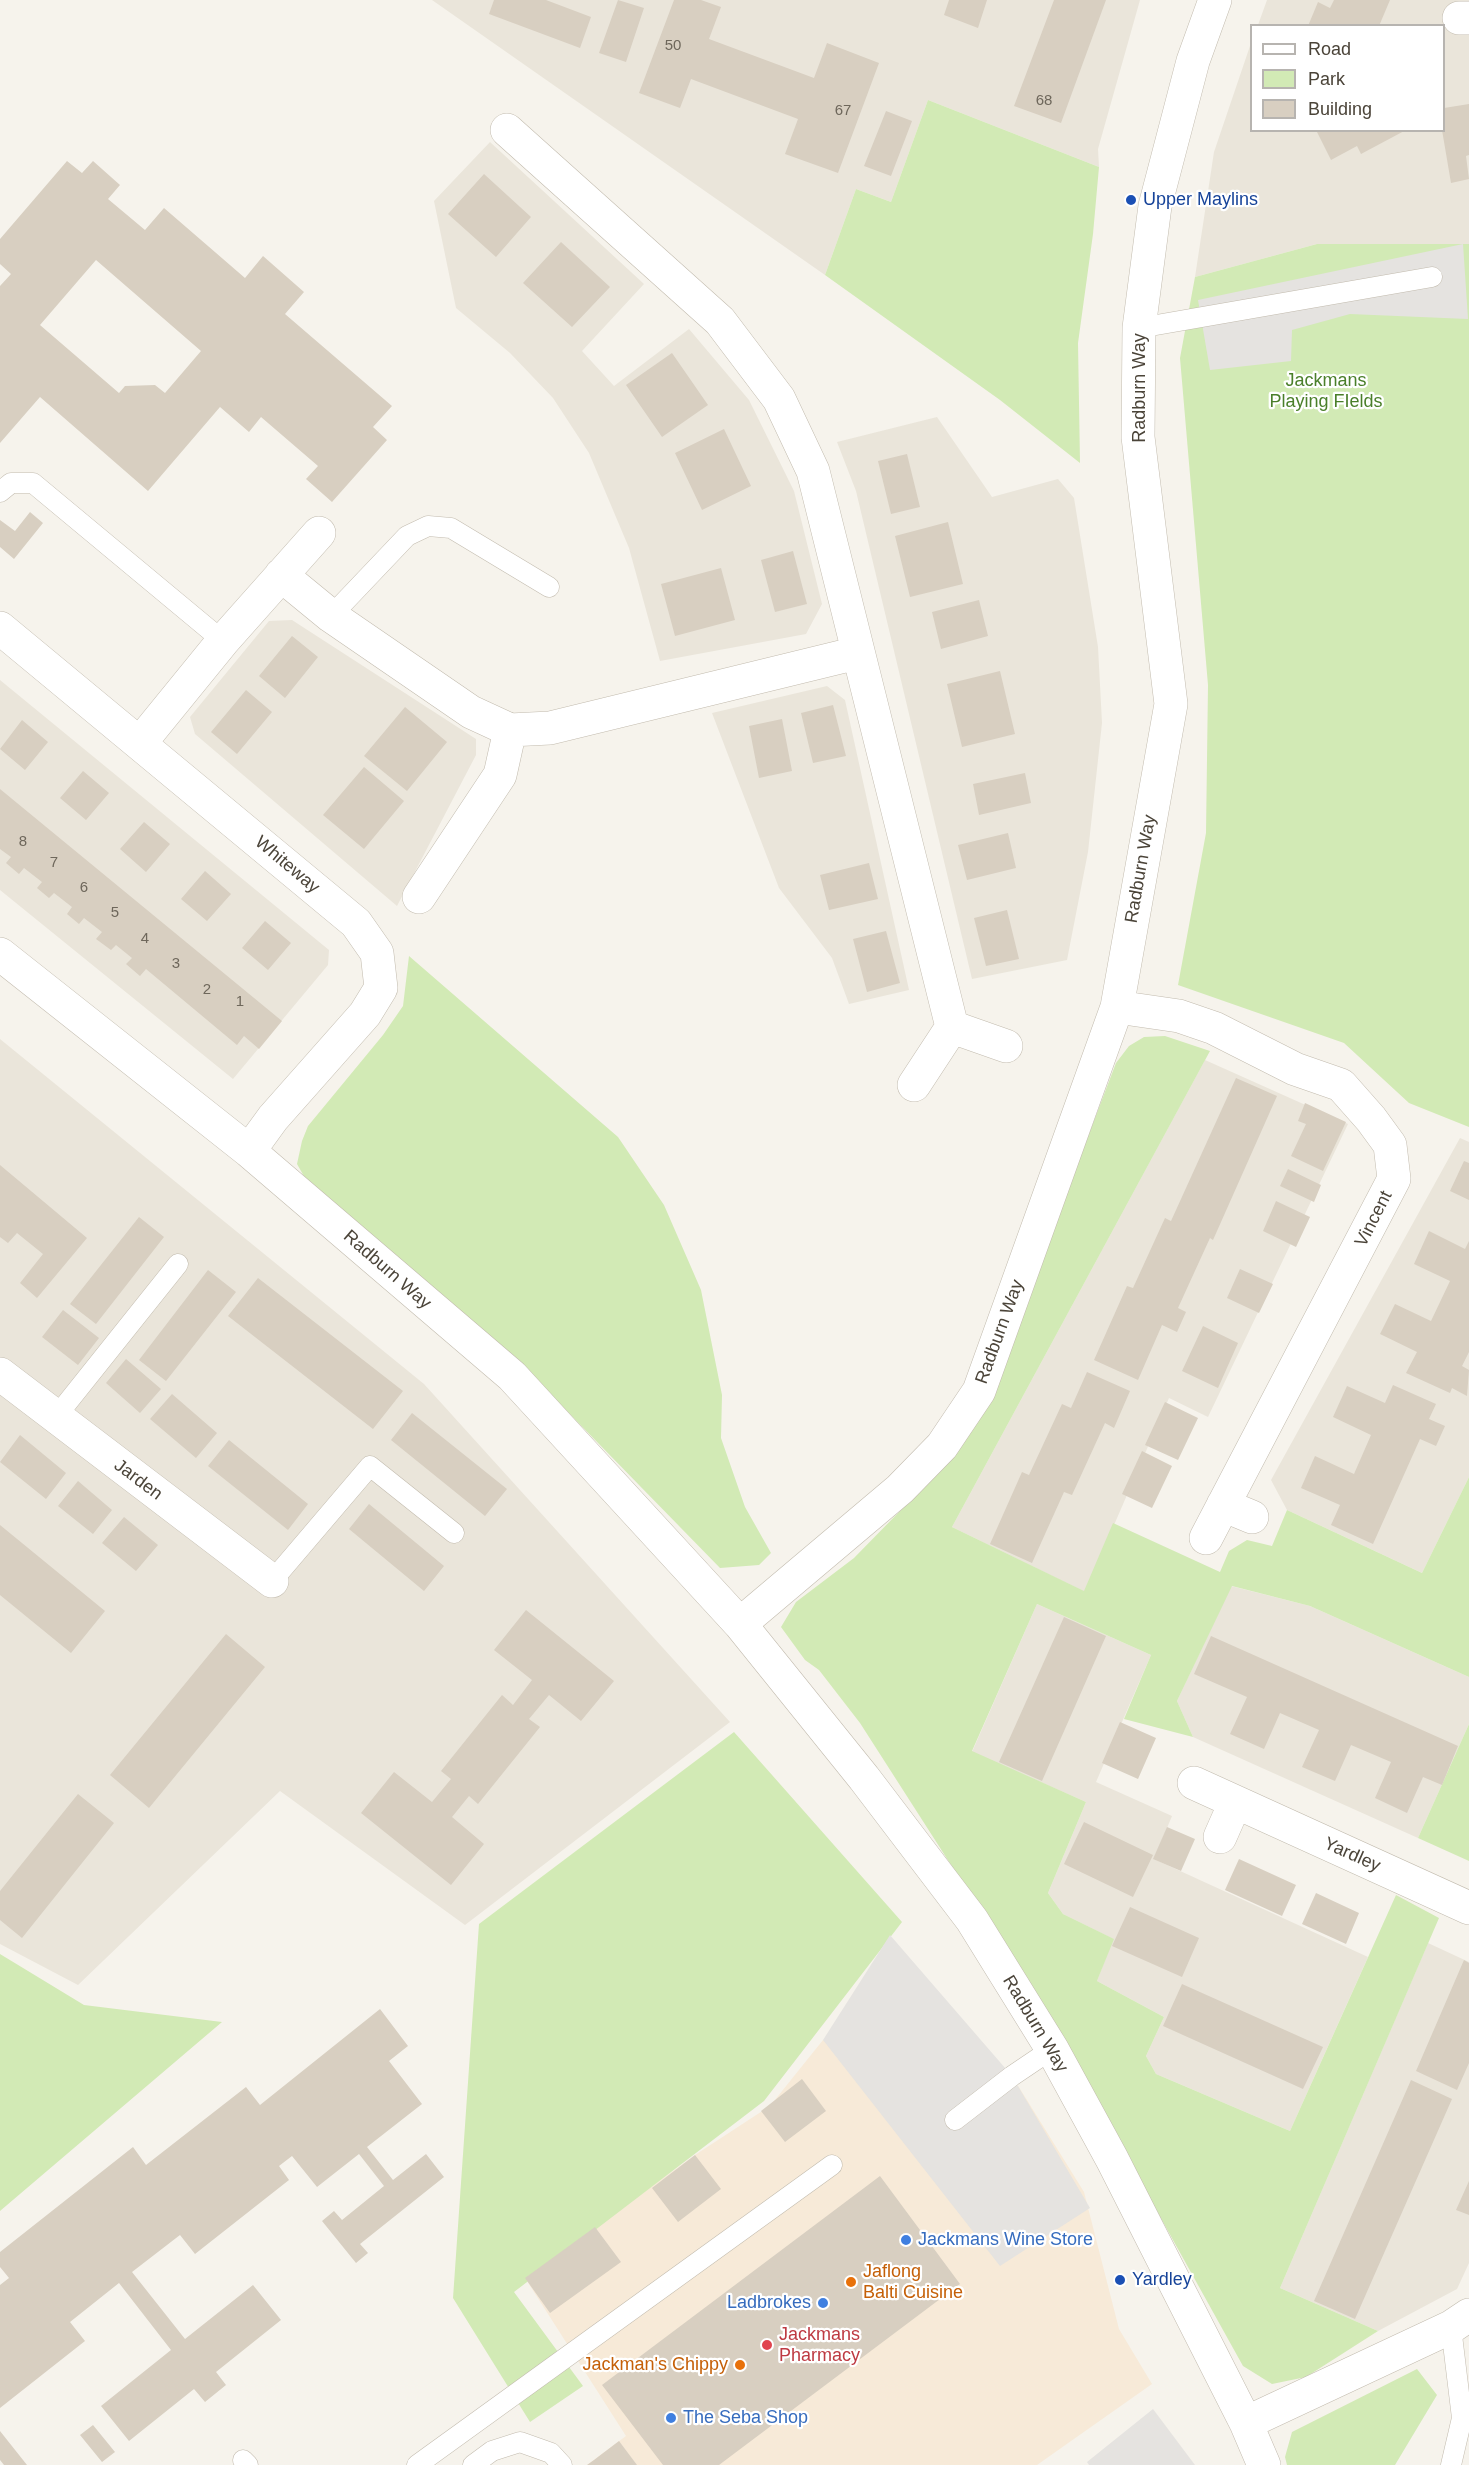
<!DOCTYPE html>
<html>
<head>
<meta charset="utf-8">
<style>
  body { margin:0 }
  #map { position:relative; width:1469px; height:2465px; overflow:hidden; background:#f6f3ec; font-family:Arial,sans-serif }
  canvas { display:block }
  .legend { position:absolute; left:1250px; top:24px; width:195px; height:108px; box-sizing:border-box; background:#fff; border:2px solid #b7b4b0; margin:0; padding:8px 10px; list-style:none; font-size:18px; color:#4b4439 }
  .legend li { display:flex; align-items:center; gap:12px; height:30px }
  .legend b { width:30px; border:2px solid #b7b4b0 }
</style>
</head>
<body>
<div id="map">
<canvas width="1469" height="2465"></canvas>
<ul class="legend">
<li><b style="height:8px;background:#fff"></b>Road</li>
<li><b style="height:16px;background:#d2eab5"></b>Park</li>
<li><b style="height:16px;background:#d8cfc1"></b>Building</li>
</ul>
</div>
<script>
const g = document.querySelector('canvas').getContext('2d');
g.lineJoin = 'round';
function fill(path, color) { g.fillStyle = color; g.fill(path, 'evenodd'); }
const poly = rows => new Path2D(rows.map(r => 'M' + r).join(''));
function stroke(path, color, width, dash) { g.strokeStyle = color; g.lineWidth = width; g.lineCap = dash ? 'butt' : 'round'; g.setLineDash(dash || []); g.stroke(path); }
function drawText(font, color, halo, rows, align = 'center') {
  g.font = font + ' Arial,sans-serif'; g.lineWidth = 4.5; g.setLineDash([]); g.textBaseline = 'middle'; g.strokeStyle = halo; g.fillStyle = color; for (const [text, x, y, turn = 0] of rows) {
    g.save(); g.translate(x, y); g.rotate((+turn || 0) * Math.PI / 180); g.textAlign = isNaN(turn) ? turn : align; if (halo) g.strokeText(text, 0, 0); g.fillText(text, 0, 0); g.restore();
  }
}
fill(poly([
  [432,0,1140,0,1098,149,1099,167,928,100,891,202,856,189,825,275],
  [1267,0,1469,0,1469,244,1317,244,1195,277,1214,152,1251,43,1252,130,1444,130,1444,26,1258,25],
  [490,142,644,284,582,351,614,386,689,329,749,400,794,491,822,604,806,634,660,661,629,548,589,453,553,398,510,353,456,308,434,201],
  [937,417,992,497,1058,479,1074,498,1098,647,1102,723,1088,852,1067,960,972,979,856,491,837,442],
  [292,620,476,739,476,755,397,906,195,734,190,717,269,621],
  [0,680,329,950,328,965,233,1079,0,890],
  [827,686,845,700,909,990,849,1004,832,958,779,888,712,713],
  [0,1039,424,1384,730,1722,465,1925,280,1791,78,1985,0,1944],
  [1205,1060,1348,1124,1208,1417,1169,1398,1085,1592,952,1527],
  [1460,1138,1469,1142,1469,1477,1422,1573,1287,1510,1271,1480],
  [1231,1586,1310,1606,1469,1677,1469,1724,1418,1838,1193,1737,1177,1701],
  [1037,1604,1151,1655,1096,1782,1172,1816,1154,1859,1368,1957,1290,2131,1156,2074,1146,2056,1164,2017,1097,1981,1113,1939,1063,1914,1048,1893,1086,1802,972,1752],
  [1428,1943,1469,1962,1469,2263,1457,2289,1378,2331,1280,2288]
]), '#eae5da');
fill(poly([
  [823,2040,1012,2076,1084,2192,1119,2329,1152,2384,1037,2465,587,2465,626,2436,525,2278,695,2155,770,2106]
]), '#f7ead8');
fill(poly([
  [928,100,1099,167,1093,234,1078,343,1080,463,1000,400,825,275,856,189,891,202],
  [1317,244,1469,244,1469,1127,1409,1103,1344,1043,1178,985,1206,833,1208,685,1180,358,1195,277],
  [409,956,618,1137,664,1205,701,1290,722,1395,721,1438,745,1507,771,1553,759,1565,720,1568,518,1361,309,1185,297,1164,302,1141,308,1126,383,1035,403,1006],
  [1165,1036,1210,1051,952,1527,1084,1591,1113,1523,1220,1572,1229,1551,1247,1540,1272,1546,1287,1510,1422,1573,1469,1477,1469,1677,1310,1606,1232,1586,1177,1701,1193,1737,1124,1719,1151,1655,1037,1604,972,1751,1086,1802,1048,1893,1063,1914,1114,1939,1097,1981,1164,2017,1146,2056,1156,2074,1290,2131,1396,1895,1439,1918,1280,2288,1378,2331,1306,2377,1272,2384,1243,2366,1053,2024,860,1723,819,1670,805,1660,781,1627,796,1602,854,1558,945,1465,989,1396,1116,1063,1129,1046,1144,1037],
  [1469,1724,1469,1861,1418,1838],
  [734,1732,902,1922,764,2101,514,2292,583,2386,530,2422,453,2298,479,1924],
  [0,1954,84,2005,222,2022,0,2211],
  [1417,2369,1437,2395,1395,2465,1287,2465,1285,2457,1292,2432]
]), '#d2eab5');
fill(poly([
  [1463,244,1468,319,1350,314,1292,330,1291,361,1210,370,1198,300],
  [890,1935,1012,2076,1090,2208,1000,2266,823,2040],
  [1153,2409,1195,2465,1089,2465,1087,2462]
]), '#e5e3e0');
fill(poly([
  [494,0,546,0,591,17,580,48,489,14],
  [618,0,644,8,626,62,599,53],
  [674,0,701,0,721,7,709,39,814,78,827,43,879,63,838,173,785,154,798,119,691,79,680,108,639,93],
  [949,0,987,0,978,28,944,15],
  [1054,0,1106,0,1061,123,1014,106],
  [1334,0,1390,0,1379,26,1308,26,1318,2,1330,8],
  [1469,104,1469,155,1466,156,1469,179,1451,183,1442,130,1444,108],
  [886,111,912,121,891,176,864,166],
  [1316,130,1406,130,1361,154,1357,146,1331,160],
  [67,161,82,173,93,161,120,185,108,199,145,230,164,208,245,278,263,256,304,292,285,314,392,406,373,427,387,440,332,502,306,479,318,466,261,417,249,432,220,407,148,491,40,397,0,443,0,286,11,274,0,264,0,239],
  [96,260,201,351,165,393,155,385,125,386,119,393,40,325],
  [484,174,531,217,496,257,448,214],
  [561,242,610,287,572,327,523,283],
  [672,353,708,405,662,437,626,385],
  [724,429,751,486,702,510,675,453],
  [907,454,920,507,891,514,878,461],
  [30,512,43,523,14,559,0,547,0,520,15,531],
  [948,522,963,584,910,597,895,536],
  [793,551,807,604,775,612,761,560],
  [721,568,735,620,675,636,661,584],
  [979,600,988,636,941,649,932,612],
  [292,636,318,657,285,698,259,676],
  [1000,671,1015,734,962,747,947,684],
  [246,690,272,712,237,754,211,732],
  [833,705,846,756,813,763,801,713],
  [405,707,447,742,407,791,364,756],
  [782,719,792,771,759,778,749,726],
  [22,720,48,742,25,770,0,749],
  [364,767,404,801,364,849,323,815],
  [83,771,109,793,86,820,60,798],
  [1025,773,1031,803,979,815,973,784],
  [0,789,282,1021,259,1049,244,1036,237,1045,146,969,140,976,126,964,132,958,116,945,111,950,96,939,102,932,84,918,79,924,67,914,72,907,54,893,49,898,37,888,42,882,24,868,19,874,6,863,11,857,0,849],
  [144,822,170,844,146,872,120,849],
  [1008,833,1016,868,967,880,958,845],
  [869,863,878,899,829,910,820,875],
  [205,871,231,894,207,921,181,899],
  [1007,910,1019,959,986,966,974,918],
  [265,921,291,943,268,970,242,948],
  [886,931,900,983,867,992,853,939],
  [1236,1078,1277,1096,1213,1240,1210,1238,1178,1308,1186,1312,1177,1332,1162,1325,1138,1380,1094,1360,1127,1286,1133,1288,1165,1218,1171,1221],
  [1305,1103,1346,1122,1323,1171,1291,1156,1306,1124,1298,1121],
  [1464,1161,1469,1163,1469,1200,1450,1191],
  [0,1165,87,1238,37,1298,20,1283,43,1254,17,1233,8,1243,0,1237],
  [1288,1169,1321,1185,1314,1202,1280,1186],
  [1276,1201,1310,1217,1296,1247,1263,1231],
  [139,1217,164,1237,96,1324,70,1304],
  [1429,1231,1465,1249,1469,1241,1469,1352,1462,1366,1469,1370,1467,1396,1452,1388,1450,1393,1406,1373,1417,1352,1380,1334,1395,1304,1431,1321,1450,1281,1414,1264],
  [1240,1269,1273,1284,1259,1313,1227,1298],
  [208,1270,236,1292,166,1381,139,1360],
  [258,1278,403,1391,373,1429,228,1316],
  [63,1310,99,1338,78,1365,42,1337],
  [1203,1326,1238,1343,1218,1388,1182,1371],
  [126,1359,161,1389,140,1413,106,1383],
  [1087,1372,1130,1391,1114,1428,1105,1423,1072,1495,1064,1492,1032,1563,990,1544,1022,1472,1029,1475,1062,1404,1071,1408],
  [1393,1385,1436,1404,1429,1419,1445,1426,1436,1446,1420,1439,1373,1544,1331,1525,1340,1505,1301,1488,1315,1456,1354,1474,1371,1435,1333,1417,1347,1386,1385,1403],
  [172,1394,217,1433,196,1458,150,1419],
  [1165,1402,1198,1418,1178,1460,1145,1445],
  [412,1413,507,1489,485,1516,391,1440],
  [20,1435,66,1473,46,1499,0,1462],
  [229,1440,308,1504,288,1530,208,1466],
  [1142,1451,1172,1466,1152,1508,1122,1494],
  [78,1481,112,1510,93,1534,58,1506],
  [369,1504,444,1566,424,1591,349,1529],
  [124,1517,158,1545,136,1571,102,1543],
  [0,1525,105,1611,71,1653,0,1595],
  [526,1610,614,1681,581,1721,549,1695,529,1719,540,1727,478,1804,469,1796,452,1817,484,1844,451,1885,361,1813,394,1772,432,1802,451,1779,441,1771,502,1695,513,1705,532,1680,494,1650],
  [1064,1617,1106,1636,1042,1781,999,1762],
  [226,1634,265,1667,149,1808,110,1775],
  [1211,1636,1458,1746,1442,1785,1423,1777,1407,1813,1375,1798,1391,1762,1351,1745,1335,1781,1302,1767,1319,1730,1280,1713,1264,1749,1230,1734,1247,1697,1194,1674],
  [1120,1722,1156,1738,1138,1779,1102,1763],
  [78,1794,114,1823,22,1938,0,1920,0,1891],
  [1084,1822,1153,1855,1133,1897,1064,1864],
  [1167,1827,1195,1839,1181,1871,1153,1859],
  [1239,1859,1296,1885,1282,1916,1225,1890],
  [1316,1893,1359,1913,1346,1944,1302,1924],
  [1130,1907,1199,1938,1182,1977,1112,1946],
  [1464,1960,1469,1963,1469,2063,1457,2090,1416,2071],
  [1182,1984,1323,2047,1303,2089,1163,2026],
  [380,2009,408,2046,389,2061,422,2104,367,2147,393,2180,426,2154,444,2177,360,2244,368,2253,356,2263,322,2221,334,2211,342,2220,384,2186,359,2154,317,2187,292,2156,279,2166,289,2180,195,2254,180,2235,132,2272,185,2339,253,2285,281,2320,216,2372,226,2385,205,2402,194,2389,129,2441,101,2406,171,2350,119,2283,70,2322,85,2341,0,2408,0,2285,9,2278,0,2267,0,2252,133,2147,146,2165,246,2087,260,2105],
  [802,2079,826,2111,785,2142,761,2111],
  [1411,2080,1452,2099,1355,2319,1314,2301],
  [695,2155,721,2189,678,2222,652,2188],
  [880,2176,960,2284,719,2465,663,2465,602,2385],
  [1469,2181,1469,2215,1456,2210],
  [595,2227,621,2262,550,2313,525,2278],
  [93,2425,115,2452,102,2462,80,2435],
  [0,2431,27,2465,4,2465,0,2460],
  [619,2441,637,2465,587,2465,594,2460]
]), '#d8cfc1');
const lane = poly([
  [1139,328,1432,277],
  [0,492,11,483,33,483,223,641],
  [331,616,407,536,428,526,451,528,549,587],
  [55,1418,178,1264],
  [272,1581,370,1466,454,1533],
  [955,2120,1012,2076,1052,2049],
  [243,2460,248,2465],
  [417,2465,832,2165],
  [473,2465,492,2451,520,2442,551,2453,562,2465],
  [1451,2465,1462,2418,1451,2327]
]);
const street = poly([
  [1459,18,1469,18],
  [507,130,720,321,779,399,813,471,952,1027],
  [281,575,331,616,471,712,510,730,550,728,857,653],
  [0,628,356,923,377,953,381,988,365,1014,273,1118,249,1151],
  [140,743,223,641,319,533],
  [419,897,500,775,510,730],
  [0,954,249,1151,512,1376,740,1624,864,1778,972,1920,1052,2049,1112,2159,1246,2423,1264,2465],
  [1117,1007,1179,1016,1214,1028,1295,1069,1341,1085,1371,1119,1390,1145,1394,1179,1206,1538],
  [914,1085,952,1027,1006,1046],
  [0,1374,272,1581],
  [1223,1505,1252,1517],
  [740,1624,900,1489,942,1446,979,1391,1117,1007,1171,704,1138,437,1139,328,1155,206,1193,61,1215,0],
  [1194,1783,1469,1908],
  [1220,1837,1235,1803],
  [1246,2423,1451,2327,1469,2315]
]);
stroke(lane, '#c2bbae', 21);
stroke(street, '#c2bbae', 34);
stroke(lane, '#fff', 20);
stroke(street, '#fff', 33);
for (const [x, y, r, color] of [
  [1131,200,6,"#1a4fb4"],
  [906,2240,6,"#3f7fe0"],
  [1120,2280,6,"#1a4fb4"],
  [851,2282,6,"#e8710a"],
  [823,2303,6,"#3f7fe0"],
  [767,2345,6,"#e0444e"],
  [740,2365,6,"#e8710a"],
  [671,2418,6,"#3f7fe0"]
]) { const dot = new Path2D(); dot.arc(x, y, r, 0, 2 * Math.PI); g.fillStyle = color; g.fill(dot); stroke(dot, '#fff', 2); }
drawText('15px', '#6e675b', null, [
  ["50",673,46],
  ["68",1044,101],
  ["67",843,111],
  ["8",23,842],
  ["7",54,863],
  ["6",84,888],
  ["5",115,913],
  ["4",145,939],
  ["3",176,964],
  ["2",207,990],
  ["1",240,1002]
]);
drawText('18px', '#164399', '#fff', [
  ["Upper Maylins",1143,200],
  ["Yardley",1132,2280]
], 'left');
drawText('18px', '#4a7f2a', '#fff', [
  ["Jackmans",1326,381],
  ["Playing FIelds",1326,402]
]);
drawText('18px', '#4b4439', '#fff', [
  ["Radburn Way",1140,388,-90],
  ["Whiteway",287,865,40],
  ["Radburn Way",1141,869,-80],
  ["Vincent",1374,1219,-63],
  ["Radburn Way",387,1270,41],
  ["Radburn Way",1000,1332,-70],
  ["Jarden",138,1480,37],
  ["Yardley",1352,1855,24],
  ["Radburn Way",1035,2024,59]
]);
drawText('18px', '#366cbe', '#fff', [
  ["Jackmans Wine Store",918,2240],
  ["Ladbrokes",811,2303,"right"],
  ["The Seba Shop",683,2418]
], 'left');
drawText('18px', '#c56008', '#fff', [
  ["Jaflong",863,2272],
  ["Balti Cuisine",863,2293],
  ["Jackman's Chippy",728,2365,"right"]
], 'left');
drawText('18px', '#be3a42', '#fff', [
  ["Jackmans",779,2335],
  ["Pharmacy",779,2356]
], 'left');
</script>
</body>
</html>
